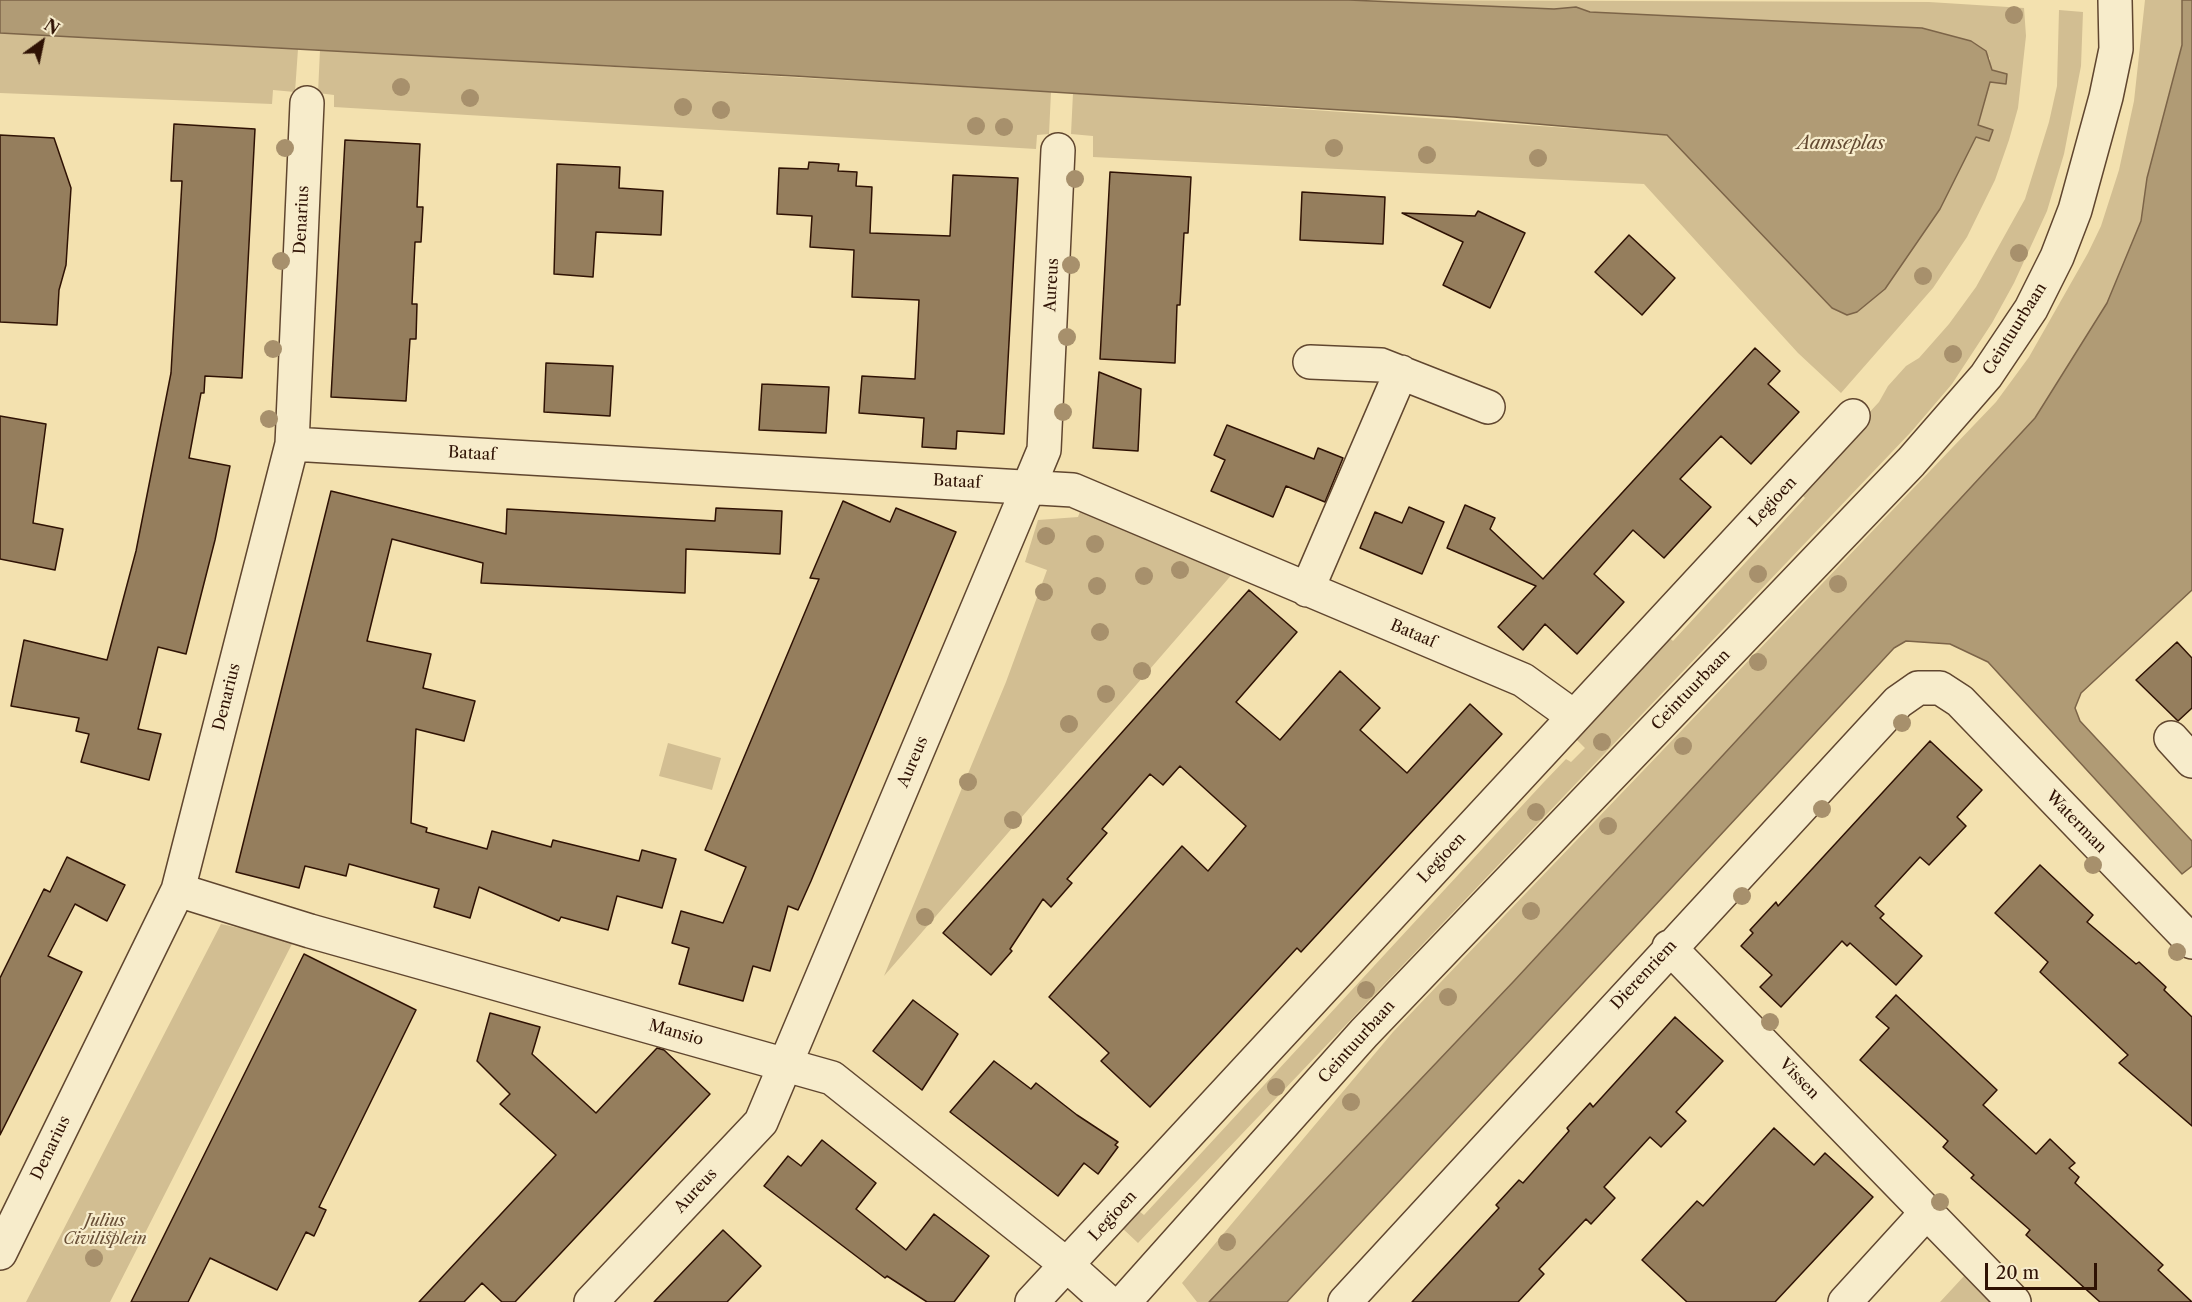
<!DOCTYPE html>
<html>
<head>
<meta charset="utf-8">
<style>
  body { margin:0 }
  #map { position:relative; width:2192px; height:1302px; overflow:hidden; background:#f3e1af; font-family:"Libre Caslon Text",serif }
  canvas { display:block }
  .north { position:absolute; left:12px; top:12px; width:60px; height:60px; -webkit-text-stroke:4px #f7eccb; paint-order:stroke; rotate:33deg; font-size:16px; font-weight:700; line-height:24px; text-align:center; color:#2f1204 }
  .north::after { content:''; display:block; margin:auto; width:21px; height:27px; background:#2f1204; clip-path:polygon(50% 0,100% 100%,50% 72%,0 100%) }
  .scale { position:absolute; left:1985px; top:1263px; width:112px; height:27px; box-sizing:border-box; border:3px solid #2f1204; border-top:0; padding-left:8px; font-size:18px; line-height:21px; white-space:nowrap; color:#2f1204; -webkit-text-stroke:4px #f7eccb; paint-order:stroke }
</style>
</head>
<body>
<div id="map">
<canvas width="2192" height="1302"></canvas>
<div class="north">N</div>
<div class="scale">20 m</div>
</div>
<script>
const g = document.querySelector('canvas').getContext('2d');
g.lineJoin = 'round';
function fill(path, color) { g.fillStyle = color; g.fill(path, 'evenodd'); }
const poly = rows => new Path2D(rows.map(r => 'M' + r).join(''));
function stroke(path, color, width, dash) { g.strokeStyle = color; g.lineWidth = width; g.lineCap = dash ? 'butt' : 'round'; g.setLineDash(dash || []); g.stroke(path); }
function drawText(font, color, halo, rows, align = 'center') {
  g.font = font + ' "Libre Caslon Text",serif'; g.lineWidth = 4.5; g.setLineDash([]); g.textBaseline = 'middle'; g.strokeStyle = halo; g.fillStyle = color; for (const [text, x, y, turn = 0] of rows) {
    g.save(); g.translate(x, y); g.rotate((+turn || 0) * Math.PI / 180); g.textAlign = isNaN(turn) ? turn : align; if (halo) g.strokeText(text, 0, 0); g.fillText(text, 0, 0); g.restore();
  }
}
fill(poly([
  [1349,0,1929,2,2024,8,2026,36,2018,108,2009,140,1995,180,1967,237,1933,288,1841,393,1798,353,1644,184,1093,157,1093,136,1071,134,1073,93,1667,135,1832,308,1940,209,1976,137,1989,141,1993,130,1978,126,1990,82,1990,58,1971,41,1922,28,1590,12,1576,7,1555,9],
  [2145,0,2182,0,2182,45,2147,178,2141,221,2107,303,2035,418,1514,981,1209,1302,1197,1302,1182,1283,1393,1032,1996,402,2029,357,2088,253,2101,226,2119,170,2134,101],
  [2059,10,2083,12,2081,66,2064,154,2047,211,2014,283,1992,323,1952,384,1911,432,1138,1243,1120,1226,1135,1208,1144,1215,1543,783,1566,759,1571,762,1585,748,1573,736,1666,635,1673,641,1805,498,1797,490,1879,402,1888,386,1906,366,1919,358,1949,324,1976,287,2025,199,2049,122,2057,86],
  [0,33,298,49,295,92,273,90,272,104,0,93],
  [320,50,1051,92,1049,134,1037,135,1036,149,334,107,334,95,318,93],
  [1082,506,1234,572,884,976,1006,682,1047,570,1025,562,1038,520,1078,517],
  [668,743,721,758,712,790,659,776],
  [221,924,294,940,110,1302,26,1302],
  [1965,1275,1991,1302,1940,1302]
]), '#d2be92');
const water = poly([
  [0,0,1349,0,1554,9,1576,7,1590,12,1922,28,1971,41,1986,51,1992,70,2007,74,2006,84,1990,82,1978,125,1993,130,1989,141,1976,137,1940,209,1885,289,1857,312,1847,315,1832,308,1667,135,1454,117,795,76,0,33,0,0],
  [2182,0,2192,0,2192,590,2081,693,2075,708,2080,721,2192,841,2192,866,2182,874,1988,662,1950,644,1906,641,1894,648,1287,1302,1209,1302,1514,981,2035,418,2107,303,2141,221,2147,178,2182,45,2182,0]
]);
fill(water, '#b09b75');
stroke(water, '#7c6448', 1.5);
const building = poly([
  [174,124,255,129,242,378,205,376,204,393,201,393,189,458,230,466,215,540,186,654,158,647,138,729,161,734,149,780,81,762,89,734,76,731,79,718,11,706,24,640,107,660,136,551,171,373,182,181,171,181,174,124],
  [0,135,54,138,71,188,66,265,59,290,57,325,0,322,0,135],
  [345,140,420,144,417,207,423,207,421,242,415,242,412,304,417,304,416,339,410,339,406,401,331,397,345,140],
  [809,162,839,164,838,171,857,172,856,186,872,187,870,233,950,236,953,175,1018,178,1004,434,957,431,956,449,922,447,924,418,859,413,862,376,915,379,919,300,852,297,854,250,810,247,812,216,777,214,779,168,808,169,809,162],
  [557,164,620,167,619,188,663,191,661,235,596,232,593,277,554,274,557,164],
  [1110,172,1191,177,1188,233,1184,233,1180,305,1177,305,1175,363,1100,359,1110,172],
  [1302,192,1385,197,1383,244,1300,240,1302,192],
  [1478,211,1525,233,1490,308,1443,285,1463,242,1402,213,1475,216,1478,211],
  [1629,235,1675,278,1642,315,1595,272,1629,235],
  [1755,348,1780,371,1768,384,1799,412,1751,464,1721,436,1680,479,1711,507,1664,558,1633,530,1594,574,1624,602,1577,654,1545,624,1523,650,1498,627,1536,586,1447,548,1465,505,1495,518,1490,529,1543,579,1755,348],
  [546,363,613,366,610,416,544,412,546,363],
  [1099,372,1141,389,1138,451,1093,448,1099,372],
  [762,384,829,387,826,433,759,430,762,384],
  [0,416,46,424,33,523,63,529,55,570,0,559,0,416],
  [1227,425,1314,459,1318,448,1343,458,1325,502,1286,486,1273,517,1211,491,1225,460,1214,455,1227,425],
  [331,491,506,534,507,509,715,521,716,508,782,511,780,554,686,549,685,593,481,583,483,563,392,539,367,641,431,654,423,688,475,701,464,741,416,729,411,823,427,828,426,832,487,849,492,831,551,847,553,840,639,861,642,850,676,859,662,908,617,896,608,930,561,917,559,921,479,887,470,918,434,907,439,889,349,864,346,876,305,866,299,888,236,872,331,491],
  [843,501,890,522,896,508,956,532,811,881,798,910,788,906,770,971,753,966,743,1001,679,984,689,948,672,943,681,911,723,923,746,867,705,850,819,579,810,578,843,501],
  [1409,507,1444,522,1422,574,1360,548,1375,512,1402,523,1409,507],
  [1249,590,1297,632,1236,702,1280,740,1340,671,1380,708,1360,730,1407,773,1470,704,1502,734,1301,952,1297,948,1150,1107,1101,1061,1109,1053,1049,997,1182,846,1208,871,1246,826,1180,766,1163,785,1150,774,1102,829,1107,833,1067,879,1072,883,1051,907,1043,899,1010,949,1012,951,991,975,943,933,1249,590],
  [2177,642,2192,658,2192,708,2178,721,2136,680,2177,642],
  [1930,741,1982,790,1957,817,1966,826,1929,865,1920,857,1875,906,1884,914,1880,918,1922,956,1896,985,1850,943,1847,946,1842,941,1781,1007,1760,987,1772,975,1741,946,1753,933,1750,930,1776,902,1778,906,1930,741],
  [67,857,125,885,107,921,75,904,48,956,82,972,0,1135,0,978,44,889,50,892,67,857],
  [2040,865,2093,915,2087,922,2136,964,2139,962,2166,987,2164,990,2192,1017,2192,1126,2119,1063,2128,1055,2040,972,2048,962,1995,913,2040,865],
  [304,954,416,1010,319,1207,326,1210,314,1236,306,1232,277,1290,210,1258,188,1302,131,1302,304,954],
  [1896,995,1997,1090,1983,1105,2036,1154,2050,1139,2075,1163,2069,1168,2079,1177,2075,1183,2163,1265,2158,1270,2192,1302,2100,1302,2026,1235,2030,1230,1971,1178,1974,1175,1943,1147,1948,1141,1860,1060,1889,1028,1876,1017,1896,995],
  [913,1000,958,1034,922,1090,873,1051,913,1000],
  [490,1013,540,1027,532,1054,596,1113,657,1048,664,1050,710,1094,515,1302,502,1302,482,1283,464,1302,419,1302,556,1155,500,1104,510,1094,477,1061,490,1013],
  [1675,1017,1723,1061,1676,1112,1686,1121,1661,1147,1650,1137,1604,1187,1615,1198,1591,1224,1586,1219,1539,1269,1544,1274,1518,1302,1412,1302,1499,1208,1496,1205,1508,1192,1519,1180,1523,1183,1569,1131,1567,1128,1590,1103,1593,1107,1675,1017],
  [994,1061,1031,1089,1036,1083,1077,1115,1118,1142,1115,1145,1118,1147,1098,1174,1084,1163,1058,1196,950,1112,994,1061],
  [1774,1128,1814,1165,1825,1153,1873,1197,1775,1302,1687,1302,1642,1260,1697,1201,1703,1206,1774,1128],
  [822,1140,876,1183,856,1209,906,1250,934,1214,989,1256,954,1302,927,1302,887,1276,885,1278,764,1186,788,1156,801,1166,822,1140],
  [723,1230,761,1266,727,1302,654,1302,723,1230]
]);
fill(building, '#957e5d');
stroke(building, '#2f1204', 1.5);
const minor = poly([
  [1310,362,1381,365,1488,407],
  [292,444,1073,490,1523,680,1573,716],
  [1307,590,1401,372],
  [2171,738,2192,761],
  [178,890,310,931,832,1078,1067,1265,1108,1302],
  [1669,947,2014,1302],
  [0,1253,178,890,292,444,307,103],
  [591,1302,761,1122,1029,486,1044,450,1058,150],
  [1032,1302,1853,416],
  [1124,1302,1364,1033,1911,462,1986,376,2031,309,2057,257,2075,210,2106,97,2116,49,2115,0],
  [1345,1302,1898,702,1918,688,1940,688,1960,701,2192,942],
  [1845,1302,1927,1212]
]);
stroke(minor, '#60462f', 36);
stroke(minor, '#f7eccb', 33);
g.fillStyle = '#a7906c';
for (const [x, y] of [
  [2014,15],
  [401,87],
  [470,98],
  [683,107],
  [721,110],
  [976,126],
  [1004,127],
  [285,148],
  [1334,148],
  [1427,155],
  [1538,158],
  [1075,179],
  [2019,253],
  [281,261],
  [1071,265],
  [1923,276],
  [1067,337],
  [273,349],
  [1953,354],
  [1063,412],
  [269,419],
  [1046,536],
  [1095,544],
  [1180,570],
  [1758,574],
  [1144,576],
  [1838,584],
  [1097,586],
  [1044,592],
  [1100,632],
  [1758,662],
  [1142,671],
  [1106,694],
  [1902,723],
  [1069,724],
  [1602,742],
  [1683,746],
  [968,782],
  [1822,809],
  [1536,812],
  [1013,820],
  [1608,826],
  [2093,865],
  [1742,896],
  [1531,911],
  [925,917],
  [2177,952],
  [1366,990],
  [1448,997],
  [1770,1022],
  [1276,1087],
  [1351,1102],
  [1940,1202],
  [1227,1242],
  [94,1258]
]) { g.beginPath(); g.arc(x, y, 9, 0, 2 * Math.PI); g.fill(); }
drawText('16px', '#2f1204', '#f7eccb', [
  ["Denarius",302,220,-87],
  ["Aureus",1052,285,-87],
  ["Ceintuurbaan",2015,329,-58],
  ["Bataaf",472,454,3],
  ["Bataaf",957,482,3],
  ["Legioen",1773,502,-47],
  ["Bataaf",1413,634,23],
  ["Ceintuurbaan",1691,690,-46],
  ["Denarius",227,697,-76],
  ["Aureus",913,762,-67],
  ["Waterman",2076,822,46],
  ["Legioen",1442,858,-47],
  ["Dierenriem",1644,975,-47],
  ["Mansio",676,1033,16],
  ["Ceintuurbaan",1357,1042,-48],
  ["Vissen",1799,1079,46],
  ["Denarius",51,1148,-64],
  ["Aureus",696,1191,-47],
  ["Legioen",1113,1216,-47]
]);
drawText('italic 16px', '#684e36', '#f7eccb', [
  ["Julius",105,1221],
  ["Civilisplein",105,1239]
]);
drawText('italic 18px', '#634931', '#f7eccb', [
  ["Aamseplas",1841,144]
]);
</script>
</body>
</html>
